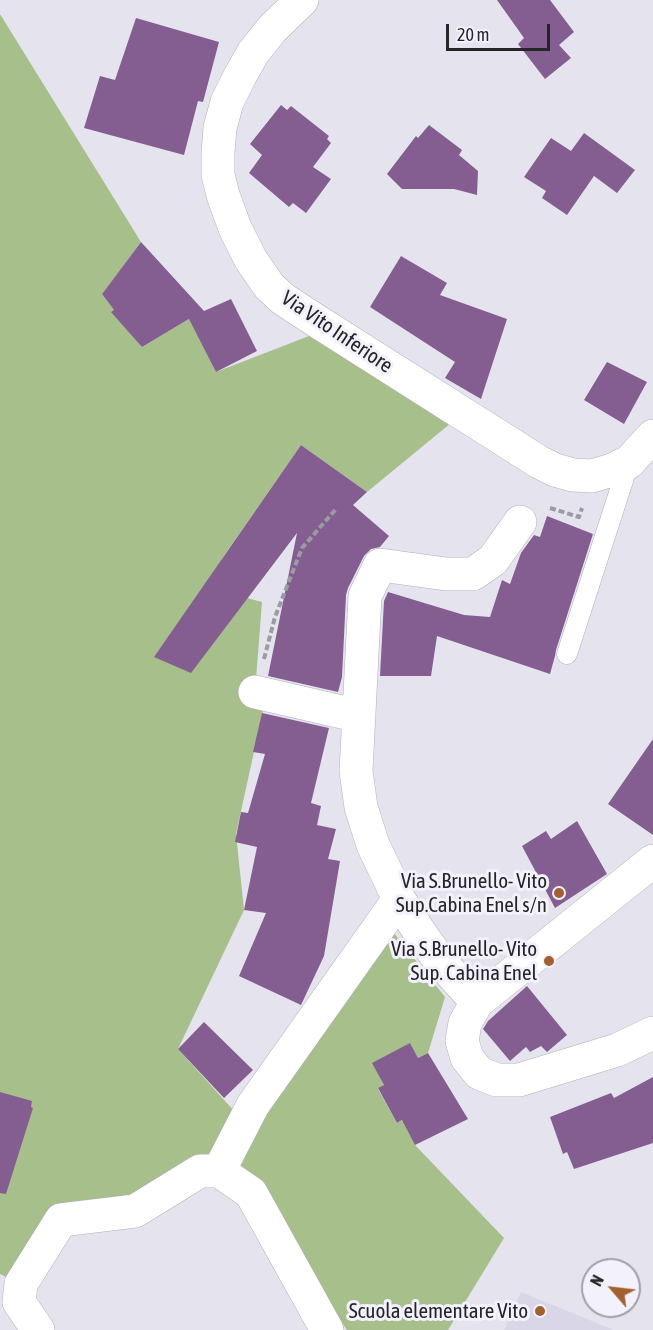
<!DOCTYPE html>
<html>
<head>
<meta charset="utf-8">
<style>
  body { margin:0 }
  #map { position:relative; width:653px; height:1330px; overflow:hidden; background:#e5e4ee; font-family:"Asap Condensed",sans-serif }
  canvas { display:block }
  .north { position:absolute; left:581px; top:1258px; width:60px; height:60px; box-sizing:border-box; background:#f3f1fb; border:2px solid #a19fa7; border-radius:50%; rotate:298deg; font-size:16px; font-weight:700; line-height:24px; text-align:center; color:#252528 }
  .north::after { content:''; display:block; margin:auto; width:21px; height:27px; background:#a3602f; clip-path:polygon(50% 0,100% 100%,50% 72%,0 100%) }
  .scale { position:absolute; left:446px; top:24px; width:104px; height:27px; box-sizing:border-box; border:3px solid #252528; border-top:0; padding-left:8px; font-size:18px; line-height:21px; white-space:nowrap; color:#252528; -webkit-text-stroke:4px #f3f1fb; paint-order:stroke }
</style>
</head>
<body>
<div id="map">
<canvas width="653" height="1330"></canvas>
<div class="north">N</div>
<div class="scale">20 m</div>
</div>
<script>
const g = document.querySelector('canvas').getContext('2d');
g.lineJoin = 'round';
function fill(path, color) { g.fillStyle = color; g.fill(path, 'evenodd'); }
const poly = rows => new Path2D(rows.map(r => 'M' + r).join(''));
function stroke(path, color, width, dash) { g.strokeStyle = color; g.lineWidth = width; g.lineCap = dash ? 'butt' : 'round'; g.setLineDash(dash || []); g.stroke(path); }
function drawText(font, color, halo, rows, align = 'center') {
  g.font = font + ' "Asap Condensed",sans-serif'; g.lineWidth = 6; g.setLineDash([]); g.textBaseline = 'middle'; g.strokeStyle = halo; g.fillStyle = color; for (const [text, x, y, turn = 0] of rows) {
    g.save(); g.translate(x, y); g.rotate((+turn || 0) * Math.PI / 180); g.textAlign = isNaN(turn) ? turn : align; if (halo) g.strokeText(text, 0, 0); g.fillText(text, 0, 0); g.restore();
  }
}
fill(poly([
  [521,1292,614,1330,504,1330]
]), '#d9d6e7');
fill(poly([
  [0,14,141,242,102,294,142,347,191,318,216,372,309,336,451,423,367,492,301,445,221,560,232,594,262,602,255,692,264,706,236,834,244,910,178,1049,235,1112,381,917,445,997,428,1053,418,1058,410,1044,373,1063,384,1085,378,1089,397,1123,403,1120,415,1145,504,1238,448,1330,347,1330,251,1193,219,1171,61,1220,21,1284,0,1274]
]), '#a6bf8b');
fill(poly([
  [497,0,550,0,574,32,559,45,571,58,545,79,518,44,524,38],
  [136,18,219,42,203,102,198,101,184,155,84,128,100,76,115,80],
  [281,105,287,110,291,106,329,136,327,139,331,143,313,167,331,179,306,213,293,203,289,207,249,173,262,155,250,144],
  [429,125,462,150,459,155,478,171,477,195,454,189,402,189,387,174,416,136,418,138],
  [584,133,635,170,617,193,594,176,567,215,542,198,546,191,524,177,551,138,571,151],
  [141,242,204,311,231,299,257,351,216,372,189,319,142,347,111,312,114,310,102,294],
  [401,256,447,283,440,295,507,319,481,399,445,378,455,362,370,307],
  [607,362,647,382,624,424,584,400],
  [301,445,367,492,353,505,389,536,380,547,371,549,364,556,348,588,346,595,342,677,338,692,268,676,297,533,191,673,154,657],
  [547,516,593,534,556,650,555,656,550,674,437,636,431,676,380,676,384,601,388,592,464,615,490,617,502,580,510,584,521,553,534,535,540,537],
  [262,713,329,728,311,803,321,806,317,825,336,829,328,859,340,861,324,956,301,1005,239,976,266,913,244,910,257,847,235,842,241,812,248,813,265,754,253,752],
  [653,739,653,835,608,804],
  [577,821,607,874,555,908,522,846,546,831,551,839],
  [527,986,567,1035,547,1052,541,1046,530,1052,526,1047,510,1061,483,1029,488,1021],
  [204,1022,253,1070,224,1098,178,1049],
  [410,1043,418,1058,428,1053,468,1119,415,1145,402,1120,397,1123,378,1088,384,1085,372,1063],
  [653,1077,653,1143,574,1169,567,1152,563,1154,550,1117,611,1093,614,1098],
  [0,1092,32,1101,31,1107,33,1108,6,1194,0,1193]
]), '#855e91');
const lane = poly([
  [567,654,629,462]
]);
const street = poly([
  [302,0,272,29,253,53,240,76,227,102,220,128,218,153,218,175,223,195,235,228,251,260,269,286,283,299,312,318,539,462,555,470,573,475,592,476,612,470,629,462,653,436],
  [255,692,359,716],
  [653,861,477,1002,465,1023,462,1041,467,1058,479,1073,497,1080,519,1080,617,1050,653,1033],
  [477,1002,440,961,418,930,399,899,373,845,361,807,356,771,365,596,380,565,446,574,473,574,493,560,520,522],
  [219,1171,253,1105,399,899],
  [38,1330,19,1302,21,1284,61,1220,135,1211,200,1171,219,1171,251,1193,327,1330]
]);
stroke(lane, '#b1afb9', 21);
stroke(street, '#b1afb9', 34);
stroke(poly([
  [550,508,579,517,582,508],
  [264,659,275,617,302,548,336,509]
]), '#9b9ba2', 4, [6, 3]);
stroke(lane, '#fff', 20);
stroke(street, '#fff', 33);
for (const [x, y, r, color] of [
  [559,893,6,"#a3602f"],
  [549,961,6,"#a3602f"],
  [540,1311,6,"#a3602f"]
]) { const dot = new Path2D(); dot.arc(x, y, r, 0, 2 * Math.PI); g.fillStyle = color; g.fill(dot); stroke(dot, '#f3f1fb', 2); }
drawText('21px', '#252528', '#f3f1fb', [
  ["Via Vito Inferiore",337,332,34]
]);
drawText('21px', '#252528', '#f3f1fb', [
  ["Via S.Brunello- Vito",547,881],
  ["Sup.Cabina Enel s/n",547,905],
  ["Via S.Brunello- Vito",537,949],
  ["Sup. Cabina Enel",537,973],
  ["Scuola elementare Vito",528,1311]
], 'right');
</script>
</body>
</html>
